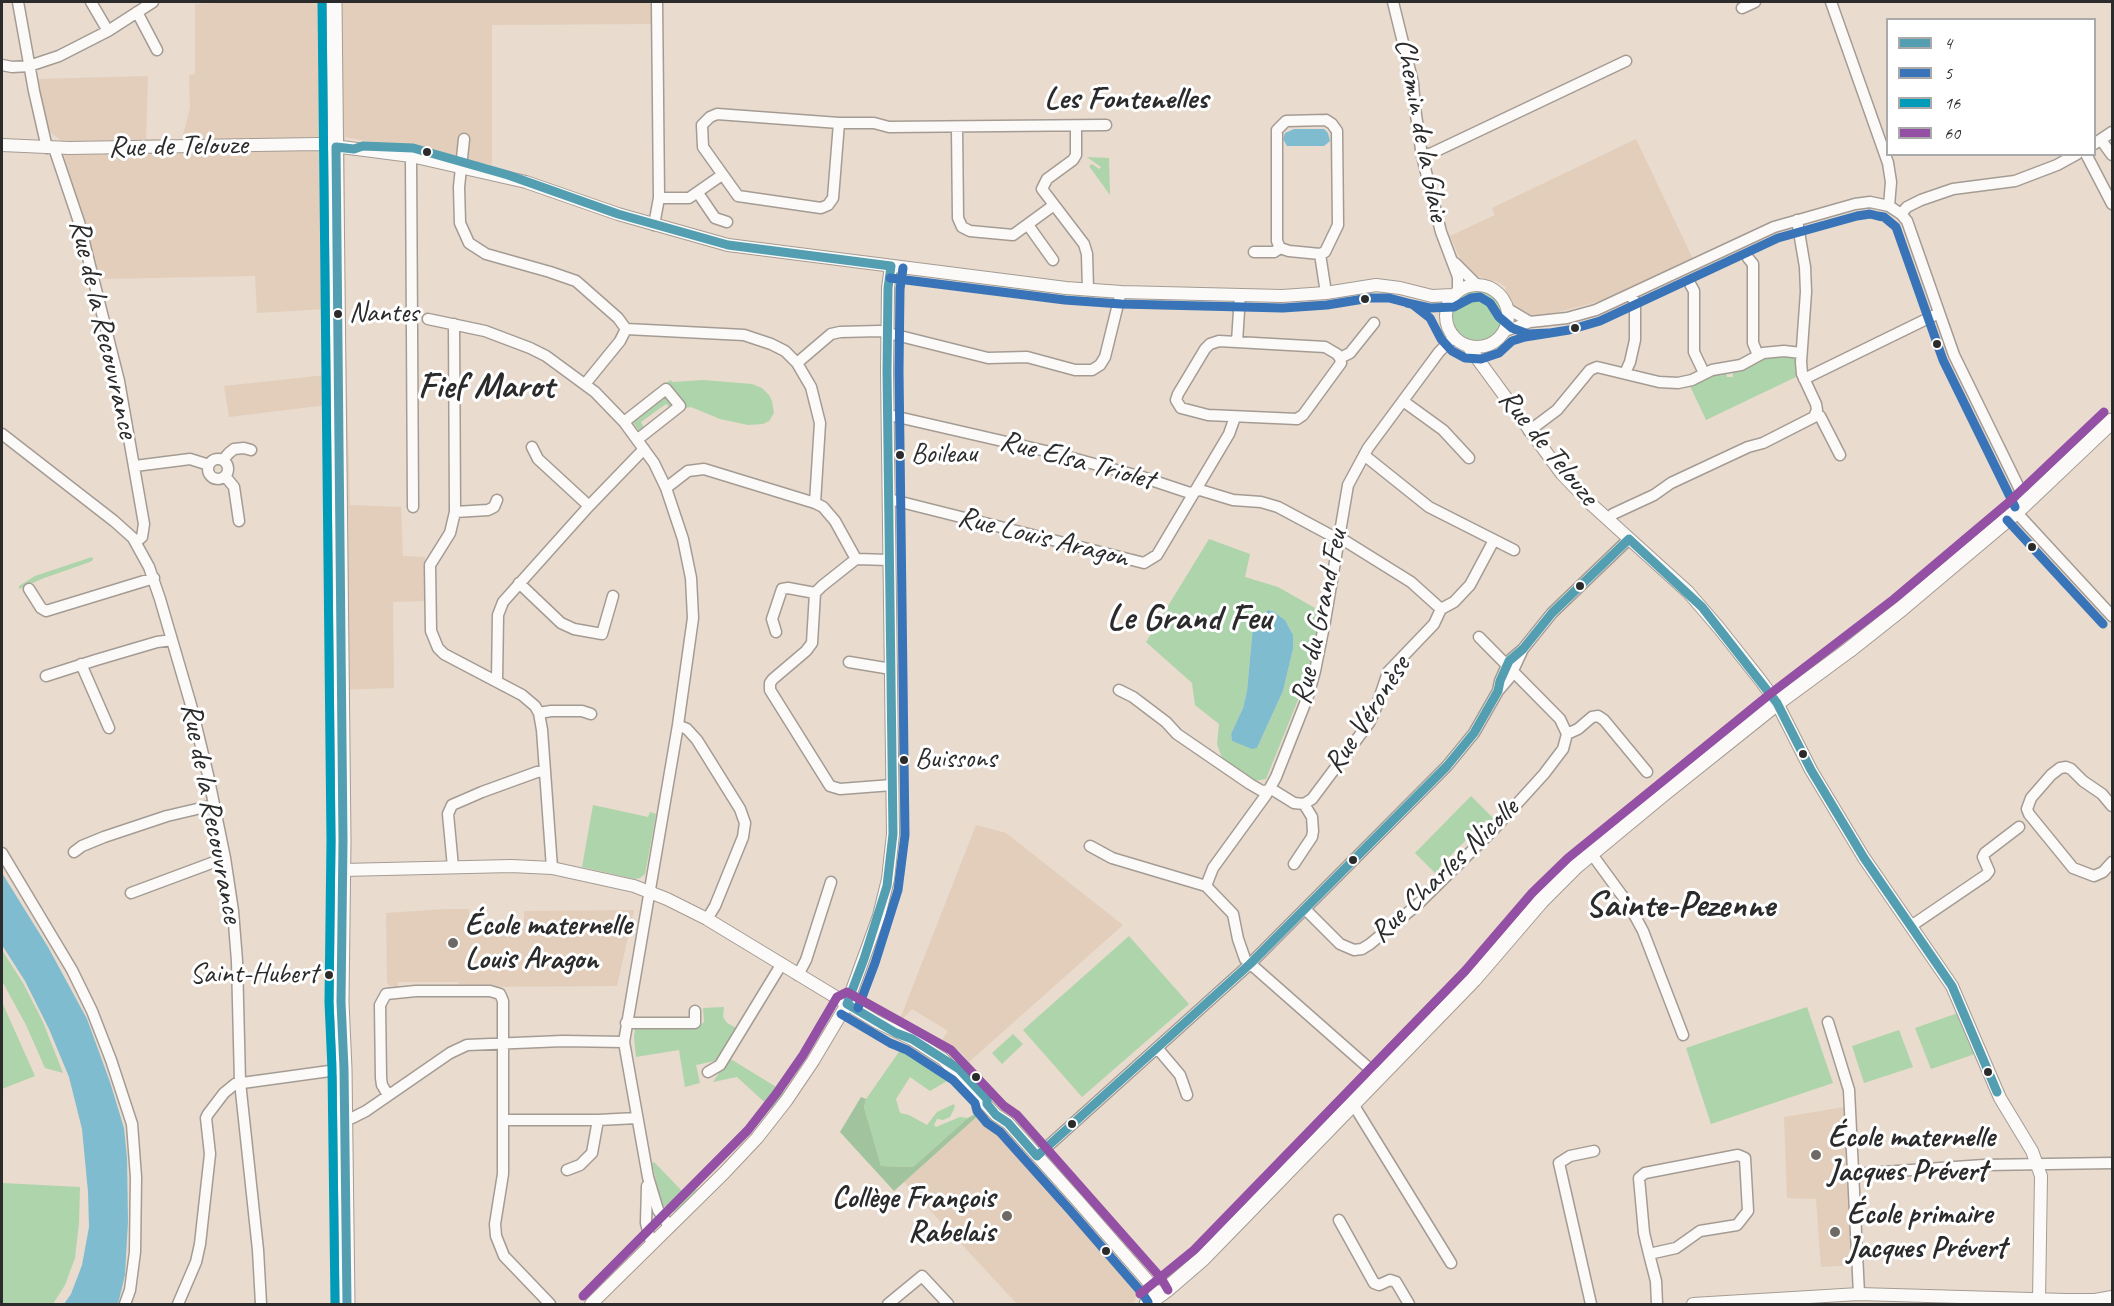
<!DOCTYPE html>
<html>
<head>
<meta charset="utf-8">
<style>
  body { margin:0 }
  #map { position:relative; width:2114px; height:1306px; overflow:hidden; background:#e9dbcd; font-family:Caveat,sans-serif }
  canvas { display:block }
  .frame { position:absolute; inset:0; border:3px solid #2b2b2b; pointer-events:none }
  .legend { position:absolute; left:1886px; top:18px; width:210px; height:138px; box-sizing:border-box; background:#fff; border:2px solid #aaa; margin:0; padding:8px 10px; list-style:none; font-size:18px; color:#2b2b2b }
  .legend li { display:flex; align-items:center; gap:12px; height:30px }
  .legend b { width:30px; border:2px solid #aaa }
</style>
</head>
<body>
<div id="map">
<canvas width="2114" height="1306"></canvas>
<div class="frame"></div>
<ul class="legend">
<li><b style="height:8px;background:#539fb1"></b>4</li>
<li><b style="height:8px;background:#3974b9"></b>5</li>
<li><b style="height:8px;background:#009bb9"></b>16</li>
<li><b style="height:8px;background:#9450a4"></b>60</li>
</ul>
</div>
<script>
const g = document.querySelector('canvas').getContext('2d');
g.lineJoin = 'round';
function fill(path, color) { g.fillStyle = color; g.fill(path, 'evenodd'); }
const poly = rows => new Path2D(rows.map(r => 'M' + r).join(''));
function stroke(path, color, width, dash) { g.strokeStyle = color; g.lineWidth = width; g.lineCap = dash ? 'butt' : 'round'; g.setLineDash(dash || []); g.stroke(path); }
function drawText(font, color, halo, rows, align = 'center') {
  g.font = font + ' Caveat,sans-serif'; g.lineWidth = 6; g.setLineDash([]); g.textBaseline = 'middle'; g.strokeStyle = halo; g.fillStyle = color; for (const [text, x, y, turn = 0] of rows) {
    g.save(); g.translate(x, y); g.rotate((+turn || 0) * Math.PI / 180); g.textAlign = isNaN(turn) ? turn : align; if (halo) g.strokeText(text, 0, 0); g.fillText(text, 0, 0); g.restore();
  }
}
fill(poly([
  [212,3,660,2,660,21,650,24,492,25,492,165,345,137,345,308,350,505,401,507,403,556,425,557,424,601,393,602,394,688,334,690,327,556,327,405,229,417,224,386,326,375,326,309,257,313,255,276,99,279,65,160,62,141,47,130,36,79,148,76,146,139,182,139,190,108,189,75,195,74,195,4],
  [1636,139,1693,259,1604,300,1535,318,1513,309,1505,292,1506,287,1496,281,1488,280,1474,275,1461,261,1450,236,1495,215,1492,208],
  [976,825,1006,833,1123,925,969,1062,960,1051,941,1042,948,1031,912,1009,898,1024],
  [447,909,469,909,469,930,524,929,524,911,634,910,617,986,458,987,458,982,398,982,398,987,389,986,387,982,386,913],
  [1844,1107,1854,1265,1821,1267,1816,1199,1787,1198,1784,1117],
  [985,1110,1109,1249,1106,1254,1137,1288,1135,1301,1131,1304,1017,1304,904,1182]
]), '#e2cebb');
fill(poly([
  [1087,157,1109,158,1110,195,1089,166,1092,164,1099,169,1101,167],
  '1452 316a25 25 0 1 1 50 0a25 25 0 1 1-50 0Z',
  [1775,355,1797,357,1798,376,1706,420,1689,384,1709,374,1726,372,1727,377,1733,377,1732,370,1761,356],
  [670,380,673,382,703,380,752,384,762,388,769,395,772,401,774,413,769,421,763,424,748,425,720,419,691,407,685,408,665,385],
  [664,394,676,404,671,408,666,404,641,422,644,428,640,432,634,424,634,419],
  [1209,539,1250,554,1245,577,1278,587,1322,612,1318,643,1298,700,1266,779,1254,781,1222,758,1217,744,1219,724,1195,705,1192,683,1146,642],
  [1268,610,1272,610,1285,620,1292,633,1293,649,1283,691,1257,748,1232,741,1231,734,1243,708,1247,691,1253,626],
  [92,557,93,560,90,562,44,578,19,589,19,586,35,576],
  [1471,796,1494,819,1490,823,1486,820,1440,866,1443,871,1438,876,1415,853],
  [593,805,648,817,650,812,656,814,645,874,640,878,635,879,582,867],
  [1129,936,1189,1004,1082,1097,1023,1030],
  [2,950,23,983,43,1022,63,1073,45,1068,26,1025,2,981],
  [2,1002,35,1076,2,1089],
  [724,1007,723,1017,727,1023,738,1029,719,1060,696,1065,700,1083,685,1087,679,1050,636,1057,634,1037,635,1028,698,1027,704,1022,703,1008],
  [1807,1007,1833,1083,1711,1124,1686,1048],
  [1958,1013,1975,1054,1931,1069,1915,1028],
  [1899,1030,1913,1067,1864,1083,1852,1046],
  [1013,1034,1023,1044,1002,1064,992,1053],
  [901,1049,947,1081,930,1091,910,1077,896,1099,900,1113,909,1115,927,1125,937,1112,954,1104,955,1107,950,1117,943,1120,937,1119,934,1125,936,1127,960,1117,968,1118,913,1167,881,1166,864,1107,866,1099],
  [729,1058,786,1093,773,1110,737,1077,713,1082],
  [654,1162,685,1194,694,1186,698,1191,681,1210,673,1212,663,1206,660,1200,652,1163],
  [2,1183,80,1187,79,1223,75,1258,65,1285,53,1304,2,1304]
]), '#aed4ab');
fill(poly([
  [861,1097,866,1099,864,1107,881,1166,913,1167,968,1118,975,1114,980,1114,894,1191,840,1132]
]), '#a1c49f');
fill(poly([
  [1294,129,1324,129,1328,133,1330,141,1324,146,1287,146,1283,139,1285,133],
  [1268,610,1273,611,1285,620,1293,635,1293,649,1283,691,1257,748,1252,749,1232,741,1231,734,1243,708,1247,691,1253,626],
  [2,873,48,947,87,1019,110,1082,124,1128,127,1158,128,1221,125,1275,118,1304,64,1304,71,1294,82,1265,89,1227,88,1192,82,1129,69,1077,49,1029,25,981,2,945]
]), '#80bcd0');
const minor = poly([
  [18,2,34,91,47,148],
  [91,2,108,31],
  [1393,2,1413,83,1415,108,1422,156,1441,232,1458,277,1458,291],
  [1831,2,1888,163,1891,182,1889,206],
  [1742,8,1755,2],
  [137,12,157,50],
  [2,65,12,67,29,66,59,56,108,31,153,2],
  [1326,120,1332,124,1337,131,1338,225,1325,252,1320,254,1289,251,1280,248,1277,241,1277,130,1286,121,1326,120],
  [839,123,833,198,828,205,821,208,738,196,703,147,702,125,710,117,717,114,839,123,874,123,889,127,1106,125],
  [1076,126,1076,155,1073,160,1047,179,1042,189,1084,244,1087,254,1088,290],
  [957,128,958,218,962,227,970,231,1013,235,1054,205],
  [464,139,459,187,460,223,469,243,486,254,550,272,576,281,618,318,626,329],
  [2101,140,2112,155],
  [2094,144,2112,132],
  [54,148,79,222,119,381,144,524,142,537,136,542],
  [2086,154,2112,204],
  [411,156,413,507],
  [1422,156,1432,153,1626,61],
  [698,193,715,218,727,222],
  [659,198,689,198,722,175],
  [1901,214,1907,207,1921,200,1953,189,2015,181,2057,165,2077,154],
  [654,225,659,198,657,2],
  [1028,225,1053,260],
  [1254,252,1274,252,1280,248],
  [1320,254,1326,293],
  [1748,258,1753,264,1753,343,1758,355],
  [1455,263,1477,285],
  [1689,282,1694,291,1694,352,1704,373],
  [1508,309,1530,322],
  [428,319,485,331,530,348,546,356,595,392,624,422,654,463,666,488,683,539,691,578,693,618,678,725,624,1042,648,1177,658,1210,670,1227],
  [454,324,455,512,450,533,430,565,431,631,438,648,444,654,522,695,535,706,539,713,542,730,552,868],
  [626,329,744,335,771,344,785,351,797,363,811,387,820,423,815,503],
  [1505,331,1530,322,1567,318,1596,310,1774,227,1855,204,1870,202,1889,206,1901,214,1907,221,1954,355,2026,502],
  [1219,341,1325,347,1337,354,1340,358,1341,363,1303,415,1297,419,1208,415,1181,408,1176,400,1178,394,1205,349,1210,344,1219,341],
  [1237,342,1240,295],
  [1340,358,1350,353,1374,323],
  [797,363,831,334,840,332,880,331,988,358,1027,357,1075,370,1092,370,1100,365,1105,357,1121,292],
  [1625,373,1630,362,1635,340,1635,305,1632,294],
  [1804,379,1939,313],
  [585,384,620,341,626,329],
  [1403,401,1443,430,1469,458],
  [1816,414,1820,416,1840,455],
  [889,415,1050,452,1142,477,1190,493,1200,490,1233,500,1261,502,1278,507,1334,537,1342,539,1411,582,1441,609],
  [624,422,666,389,680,406,638,439],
  [1529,431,1557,410,1590,370,1597,367,1659,382,1678,383,1692,380,1712,370,1741,365,1763,353,1784,351,1801,353],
  [2,434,114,521,133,538,149,567,160,599,191,705,208,775,225,858,233,911,237,961,240,1082,258,1250,261,1304],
  [532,447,538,459,589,506],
  [1364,455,1429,507,1514,550],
  '208 469a10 10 0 1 1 20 0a10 10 0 1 1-20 0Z',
  [223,460,229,453,234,449,244,448,251,450],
  [135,466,190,459,209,465],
  [225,476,234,487,239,521],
  [666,488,688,471,704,469,815,503,823,507,835,521,856,559,889,560],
  [889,499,1144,563,1157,555,1229,434,1235,417],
  [455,512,488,510,494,507,497,500],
  [2016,512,2112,616],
  [1608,519,1613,514,1654,495,1671,483,1748,447,1763,443,1814,417,1817,410,1816,404,1802,374,1801,362,1806,292,1805,267,1797,220],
  [856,559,822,586,815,593,812,643,806,651,773,679,770,683,770,690,830,786,840,789,892,785],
  [519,583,561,623,574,629,602,634,613,596],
  [29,589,41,608,46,611,154,578],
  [776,632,772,619,782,589,788,588,815,593],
  [849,662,891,669],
  [81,664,109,728],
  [46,676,96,660,157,642,172,640],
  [497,681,498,615,503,602,589,506,644,449],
  [1119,690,1133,697,1166,722,1177,734,1250,784,1262,791,1273,790,1294,803,1304,804,1312,799,1369,723,1377,705,1388,672,1434,624,1441,609,1454,602,1470,585,1494,540],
  [1498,691,1500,681,1509,661,1523,649,1552,613,1629,539],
  [539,713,551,711,582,711,591,714],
  [678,725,687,729,697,740,740,809,745,823,743,837,715,906,707,919],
  [1567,734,1578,729,1592,717,1598,716,1604,720,1647,772],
  [2112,806,2102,794,2083,781,2071,769,2066,767,2060,768,2051,775,2031,798,2027,809,2029,814,2073,868,2094,876,2103,872,2112,862],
  [1090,846,1112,858,1206,886],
  [74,852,82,846,104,837,167,816,214,805],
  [2,853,72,970,92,1011,111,1060,132,1124,136,1177,135,1252,130,1290,125,1304],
  [1591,853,1629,905,1643,931,1683,1035],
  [1294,864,1312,837,1313,831,1312,817,1304,804],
  [453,867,448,814,452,805,482,792,537,772,545,771],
  [131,893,225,858],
  [1305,909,1340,944,1354,950,1362,949,1370,944,1417,905,1495,828,1544,774,1563,749,1567,734,1560,719,1479,637],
  [1911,926,1986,875,1989,871,1983,857,1985,853,2019,827],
  [798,975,806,960,831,882],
  [1828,1022,1849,1090,1859,1294],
  [626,1023,695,1023,695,1011],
  [1158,1049,1180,1075,1187,1095],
  [708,1072,720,1065,781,965],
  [1379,1077,1245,959,1238,939,1233,914,1206,886,1213,868,1266,795,1276,777,1308,696,1315,671,1325,621,1348,485,1368,448,1439,352,1454,337],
  [388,1095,382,1085,381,1078,380,1005,386,994,416,991,490,991,500,994,503,1001,503,1174,495,1224,496,1236,504,1256,550,1304],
  [1353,1104,1451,1263],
  [345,1119,352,1118,366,1111,450,1053,467,1045,563,1041,624,1042],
  [504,1120,598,1120,637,1118],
  [1037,1156,1250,964,1447,766,1474,733,1498,691,1510,677,1523,649],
  [567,1170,580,1165,592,1153,598,1120],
  [1854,1174,1984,1165,2112,1163],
  [647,1186,646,1223,650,1239,653,1243],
  [1339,1220,1374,1283,1379,1285,1390,1280,1396,1282,1409,1304],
  [1649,1254,1676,1248,1700,1231,1737,1225,1748,1211,1745,1158,1738,1155,1645,1173,1639,1178,1644,1233,1649,1254,1656,1281,1657,1304],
  [178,1304,196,1262,200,1244,210,1154,206,1118,208,1114,224,1093,235,1084,344,1069],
  [888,1304,922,1276,948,1304],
  [1591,1304,1559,1163,1570,1156,1594,1151]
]);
const tertiary = poly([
  [2,145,69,148,318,144,411,156,526,182,618,214,728,245,1066,288,1121,292,1282,296,1326,293,1376,285,1400,288,1432,296,1453,295],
  '1446 316a31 31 0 1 1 62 0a31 31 0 1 1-62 0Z',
  [1468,346,1562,474,1591,504,1688,592,1719,628,1761,681,1777,703,1811,770,1864,858,1952,986,2000,1098,2032,1151,2041,1176,2039,1300],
  [343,870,511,866,552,868,634,886,667,899,707,919,877,1022,912,1039,943,1059,996,1115,1008,1123,1078,1201,1152,1286,1158,1296],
  [591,1304,724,1173,757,1138,786,1101,813,1061,847,1004,879,916,888,879,893,834,887,371,888,288,891,266],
  [1693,1304,1859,1294,2065,1300,2095,1300,2112,1297]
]);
const primary = poly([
  [334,2,343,841,341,1002,344,1069,347,1304],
  [1147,1304,1166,1290,1202,1259,1241,1219,1474,979,1541,901,1576,866,1663,794,1777,703,1849,650,1902,608,2016,512,2112,421]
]);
stroke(minor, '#a49c94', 13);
stroke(tertiary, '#a49c94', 14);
stroke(primary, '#a49c94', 17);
stroke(minor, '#fcfaf8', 10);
stroke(tertiary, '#fcfaf8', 12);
stroke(primary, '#fcfaf8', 15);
stroke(poly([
  [336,147,343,841,341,1002,344,1069,347,1304],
  [336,147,354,149,363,146,413,148,508,175,618,214,728,245,891,266],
  [1629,539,1702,607,1777,703,1811,770,1864,858,1952,986,1997,1092],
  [847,1004,864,959,887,886,893,834,887,371,888,288,891,266],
  [847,1004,896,1033,912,1039,959,1069,987,1099,987,1104,996,1115,1008,1123,1037,1156],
  [1037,1156,1250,964,1447,766,1474,733,1498,691,1500,681,1509,661,1523,649,1552,613,1629,539]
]), '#539fb1', 9);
stroke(poly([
  [890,278,1065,300,1121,304,1283,308,1327,305,1370,298,1389,298,1412,304,1430,318,1441,339,1452,351,1465,358,1481,359,1499,353,1512,341,1525,337,1569,330,1600,321,1778,238,1857,216,1870,214,1878,216,1884,217,1896,227,1943,360,2015,507],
  [1407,303,1430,308,1454,307,1471,298,1480,297,1490,303,1499,317,1512,328,1528,334,1548,333],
  [2007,520,2103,624],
  [858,1008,875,963,898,890,905,835,899,371,900,289,903,268],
  [841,1014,890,1043,907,1050,953,1080,975,1103,977,1111,987,1123,1000,1132,1069,1209,1142,1293,1148,1302]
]), '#3974b9', 9);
stroke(poly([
  [322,2,331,841,329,1002,332,1069,335,1304]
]), '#009bb9', 9);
stroke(poly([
  [1140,1294,1194,1250,1465,971,1532,893,1568,858,1770,694,1894,599,2008,503,2104,412],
  [583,1296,748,1130,776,1094,803,1055,837,997,847,992,951,1050,1004,1106,1017,1115,1161,1278,1168,1290]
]), '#9450a4', 9);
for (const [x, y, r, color] of [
  [427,152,5,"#2b2b2b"],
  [1365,299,5,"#2b2b2b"],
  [338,314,5,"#2b2b2b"],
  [1575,328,5,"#2b2b2b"],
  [1937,344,5,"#2b2b2b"],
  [900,455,5,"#2b2b2b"],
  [2032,547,5,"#2b2b2b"],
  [1580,586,5,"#2b2b2b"],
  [1803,754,5,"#2b2b2b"],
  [904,760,5,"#2b2b2b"],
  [1353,860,5,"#2b2b2b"],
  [453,943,6,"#6e6964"],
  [329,975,5,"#2b2b2b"],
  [1988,1072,5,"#2b2b2b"],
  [976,1077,5,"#2b2b2b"],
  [1072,1124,5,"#2b2b2b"],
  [1816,1155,6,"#6e6964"],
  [1007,1216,6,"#6e6964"],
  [1835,1232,6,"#6e6964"],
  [1106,1251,5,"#2b2b2b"]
]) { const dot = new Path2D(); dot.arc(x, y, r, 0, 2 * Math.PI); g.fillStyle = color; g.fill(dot); stroke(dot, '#fff', 2); }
drawText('28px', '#2b2b2b', '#fff', [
  ["Nantes",349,314],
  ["Boileau",911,455],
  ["Buissons",915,760],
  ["Saint-Hubert",318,975,"right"]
], 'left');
drawText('30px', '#2b2b2b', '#fff', [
  ["Chemin de la Glaie",1421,130,79],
  ["Rue de Telouze",178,147,-1],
  ["Rue de la Recouvrance",103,329,77],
  ["Rue de Telouze",1548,448,51],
  ["Rue Elsa Triolet",1077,461,15],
  ["Rue Louis Aragon",1043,538,14],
  ["Rue du Grand Feu",1320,617,-78],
  ["Rue Véronèse",1368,715,-57],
  ["Rue de la Recouvrance",211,813,79],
  ["Rue Charles Nicolle",1445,871,-44]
]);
drawText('bold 30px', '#2b2b2b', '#fff', [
  ["École maternelle",465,926],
  ["Louis Aragon",465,960],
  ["École maternelle",1828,1138],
  ["Jacques Prévert",1828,1172],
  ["Collège François",995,1199,"right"],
  ["Rabelais",995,1233,"right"],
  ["École primaire",1847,1215],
  ["Jacques Prévert",1847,1249]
], 'left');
drawText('bold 32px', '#2b2b2b', '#fff', [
  ["Les Fontenelles",1126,100]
]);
drawText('bold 36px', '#2b2b2b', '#fff', [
  ["Fief Marot",486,388],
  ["Le Grand Feu",1189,620],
  ["Sainte-Pezenne",1680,907]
]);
</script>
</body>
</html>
